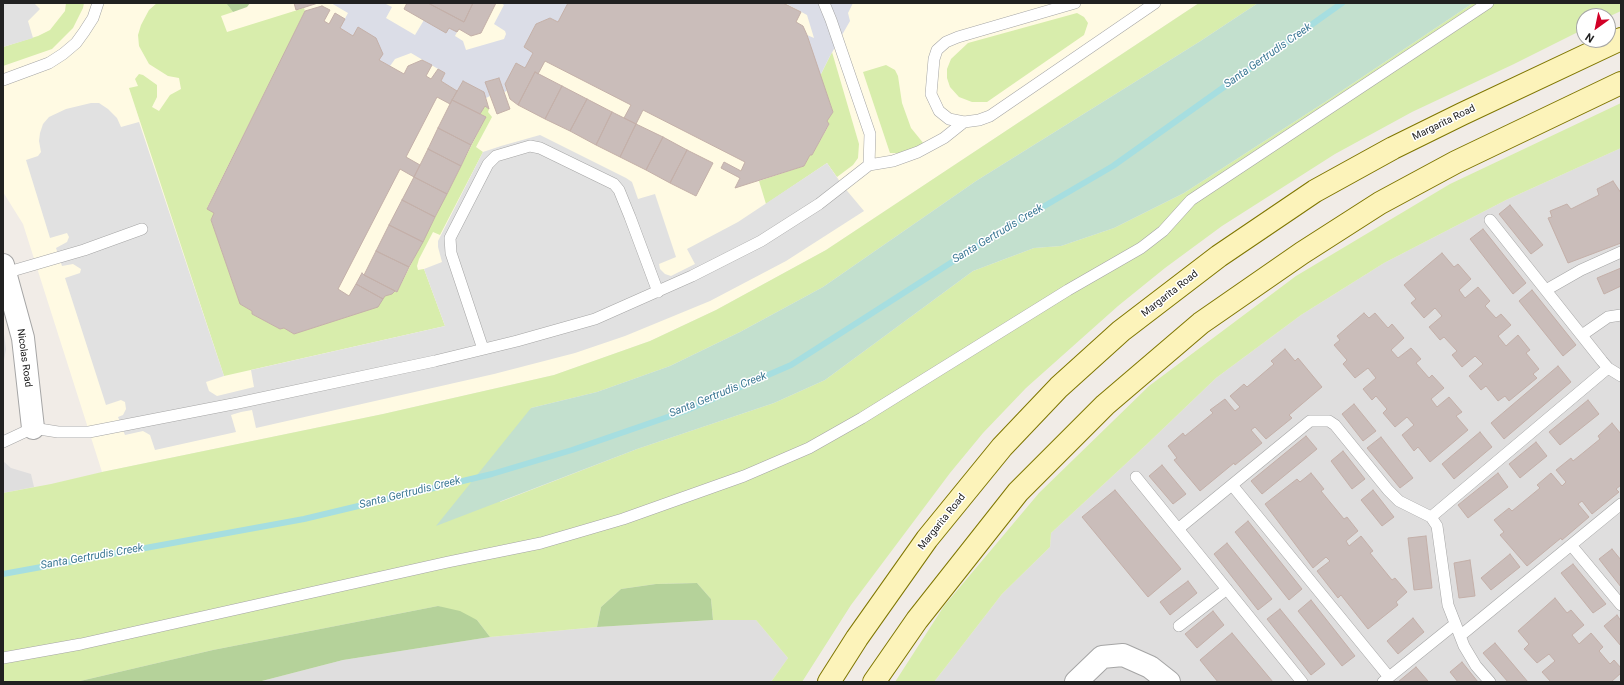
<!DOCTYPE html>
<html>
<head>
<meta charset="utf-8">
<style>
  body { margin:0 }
  #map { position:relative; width:1624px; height:685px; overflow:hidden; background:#f1ece7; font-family:Roboto,sans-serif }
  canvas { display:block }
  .frame { position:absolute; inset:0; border:4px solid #212121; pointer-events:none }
  .north { position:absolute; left:1576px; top:8px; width:40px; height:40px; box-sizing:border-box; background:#fff; border:1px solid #a6a6a6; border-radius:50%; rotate:213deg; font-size:11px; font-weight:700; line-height:16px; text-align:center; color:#212121 }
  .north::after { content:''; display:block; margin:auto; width:14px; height:18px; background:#d20027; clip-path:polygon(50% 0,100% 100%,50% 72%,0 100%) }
</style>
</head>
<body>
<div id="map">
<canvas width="1624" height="685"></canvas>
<div class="frame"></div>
<div class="north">N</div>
</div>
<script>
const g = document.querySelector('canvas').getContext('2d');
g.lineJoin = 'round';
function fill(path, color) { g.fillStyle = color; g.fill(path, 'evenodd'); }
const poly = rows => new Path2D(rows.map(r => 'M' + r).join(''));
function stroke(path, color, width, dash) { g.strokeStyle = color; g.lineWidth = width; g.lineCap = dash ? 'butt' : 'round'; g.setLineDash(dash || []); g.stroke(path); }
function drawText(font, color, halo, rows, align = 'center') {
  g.font = font + ' Roboto,sans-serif'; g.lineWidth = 3; g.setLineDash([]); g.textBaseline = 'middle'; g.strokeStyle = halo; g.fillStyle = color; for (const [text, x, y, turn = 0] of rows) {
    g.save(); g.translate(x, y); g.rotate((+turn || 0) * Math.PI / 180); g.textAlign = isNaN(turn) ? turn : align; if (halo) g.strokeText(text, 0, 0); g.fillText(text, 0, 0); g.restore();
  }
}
fill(poly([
  [1621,148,1621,682,934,682,1002,594,1050,547,1051,533,1146,445,1216,378,1301,315,1384,263,1506,200],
  [3,326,6,349,3,366],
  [3,461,11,468,31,474,34,487,3,493],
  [713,620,756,620,788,658,771,682,258,682,343,660,490,637,597,627]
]), '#dfdede');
fill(poly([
  [3,3,1199,3,826,250,716,310,650,341,554,375,383,414,102,472,23,224,3,192]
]), '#fffae3');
fill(poly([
  [66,3,84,3,83,8,73,28,52,49,3,66,3,47,38,36,50,30,65,11],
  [157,3,226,3,233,12,221,16,227,32,304,8,305,11,207,208,214,213,211,220,240,304,252,311,252,314,280,329,284,328,294,334,359,313,385,296,392,294,395,291,397,292,486,117,480,114,485,106,489,109,488,112,492,117,476,147,483,152,440,235,433,232,419,259,417,266,418,270,424,269,445,326,224,376,129,88,138,86,135,79,139,74,143,75,157,85,157,97,152,107,159,111,170,95,181,89,179,78,168,76,149,64,139,46,138,35,141,25,149,10],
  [1199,3,1258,3,1199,42,976,181,823,287,740,332,670,366,597,392,531,408,500,502,637,449,774,403,825,380,973,271,1034,248,1061,246,1114,228,1184,193,1325,102,1473,3,1621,3,1621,11,1608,17,1608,16,1584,16,1584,29,1514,64,1412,112,1335,154,1222,226,1165,268,1118,306,1026,388,983,433,950,473,851,605,802,682,771,682,788,658,756,620,713,620,711,599,697,583,656,584,621,589,601,607,597,627,490,637,477,620,438,606,213,650,76,682,3,682,3,493,51,484,102,472,383,414,554,375,650,341,716,310,826,250],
  [1077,13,1084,17,1088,23,1084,35,987,102,972,102,959,97,950,87,947,78,947,69,951,59,968,43],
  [832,52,859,144,858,158,853,165,837,177,827,163,766,204,759,181,804,166,810,155,812,155,829,125,827,121,833,112,820,76],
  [886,65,895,70,898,76,902,103,911,128,924,144,901,153,890,153,863,72],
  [1621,103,1621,148,1506,200,1384,263,1301,315,1216,378,1146,445,1051,533,1050,547,1002,594,934,682,895,682,944,606,1039,493,1149,386,1296,276,1450,184]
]), '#d8edac');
fill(poly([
  [226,3,250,3,247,7,233,12],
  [697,583,711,599,713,620,597,627,601,607,621,589,656,584],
  [438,606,460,611,477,620,490,637,343,660,258,682,76,682,213,650]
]), '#b5d29a');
fill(poly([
  [1258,3,1473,3,1325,102,1184,193,1114,228,1061,246,1034,248,973,271,825,380,774,403,637,449,436,526,531,408,597,392,670,366,740,332,823,287,976,181,1199,42]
]), '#c3e0ce');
fill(poly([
  [3,3,34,3,40,9,28,21,33,38,3,47],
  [91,103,99,103,108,109,117,118,121,127,139,122,224,376,206,382,209,391,217,396,254,387,251,370,445,326,424,269,442,262,438,247,438,241,483,152,501,146,540,135,626,178,632,182,638,199,655,194,676,257,659,264,660,269,665,274,671,276,695,264,687,249,738,222,827,163,843,186,864,211,786,261,710,301,625,336,575,353,494,374,256,428,252,410,241,412,231,415,236,432,155,450,150,435,143,431,125,435,118,417,123,415,126,409,125,402,121,400,106,405,65,278,80,273,81,269,73,264,62,266,56,248,67,242,69,237,67,233,50,238,26,160,38,156,41,152,39,141,40,133,43,124,49,117,66,109]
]), '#e1e1e1');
fill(poly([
  [331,3,384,3,392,7,386,18,415,35,424,20,446,33,449,28,457,32,455,36,463,41,466,50,504,39,506,34,505,31,494,24,504,5,501,3,568,3,558,22,550,18,536,24,524,47,533,53,525,68,516,63,505,84,507,91,504,92,498,78,486,82,490,96,486,98,483,92,463,81,457,91,441,81,445,73,411,53,395,59,390,66,379,60,382,54,358,27,353,36,340,28,348,13],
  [785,3,853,3,848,13,850,21,830,56,820,76,807,35,814,38,807,15]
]), '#dbdde7');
stroke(poly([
  [3,574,304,519,492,474,572,450,685,411,791,365,988,239,1113,166,1342,3]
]), '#a6dee0', 6);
const building = poly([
  [294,3,318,3,296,10,294,3],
  [407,3,428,3,464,22,473,3,496,3,481,33,471,36,459,29,457,32,449,28,446,33,404,9,407,3],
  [428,3,473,3,464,22,428,3],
  [568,3,783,3,801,12,796,22,803,26,807,35,833,112,827,121,829,124,812,155,810,155,804,166,735,188,740,178,721,168,724,162,741,171,745,162,643,110,636,124,624,118,631,105,545,61,538,74,535,72,518,105,510,99,505,84,516,63,525,68,533,53,524,47,536,24,550,18,558,22,568,3],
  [322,6,330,10,324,21,329,24,335,13,345,19,340,28,353,36,358,27,376,38,383,54,379,60,404,74,408,66,422,60,432,65,426,76,431,79,438,69,445,73,441,81,457,91,450,104,437,97,406,157,420,165,414,177,400,169,338,289,349,296,356,284,383,299,378,307,294,334,284,328,280,329,252,314,252,311,240,304,211,220,214,213,207,209,305,11,322,6],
  [535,72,562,86,545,119,518,105,535,72],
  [499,78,510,109,497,114,485,82,499,78],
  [463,81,484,92,489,109,485,106,480,114,452,100,463,81],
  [562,86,587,99,570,131,545,119,562,86],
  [587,99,612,112,596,145,570,131,587,99],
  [452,100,486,117,471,145,438,128,452,100],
  [612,112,636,124,620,157,596,145,612,112],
  [636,124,663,137,646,170,620,157,636,124],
  [438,128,471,145,461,166,428,149,438,128],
  [663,137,687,150,670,183,646,170,663,137],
  [428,149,461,166,447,194,414,177,428,149],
  [687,150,713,163,696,196,670,183,687,150],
  [414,177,447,194,435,217,402,200,414,177],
  [1613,181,1621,193,1621,243,1568,263,1548,218,1552,217,1550,211,1567,204,1571,209,1599,195,1597,189,1613,181],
  [402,200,435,217,423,242,389,225,402,200],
  [1510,205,1543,245,1531,254,1499,214,1510,205],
  [389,225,423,242,409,267,376,251,389,225],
  [1483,229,1526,283,1513,294,1470,239,1483,229],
  [376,251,409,267,397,292,364,275,376,251],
  [1442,253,1454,267,1458,264,1471,279,1459,290,1465,298,1478,287,1490,301,1485,306,1496,318,1501,314,1511,325,1498,336,1506,346,1518,335,1530,350,1526,353,1539,369,1533,374,1537,378,1509,401,1505,396,1498,401,1486,386,1481,390,1469,376,1483,364,1475,356,1462,367,1452,355,1457,351,1444,337,1440,340,1429,327,1442,316,1435,308,1424,318,1411,303,1416,299,1404,285,1442,253],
  [1621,268,1621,286,1604,294,1597,278,1621,268],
  [362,273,364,275,395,291,392,294,385,296,383,299,356,284,362,273],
  [1532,290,1576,345,1563,356,1519,301,1532,290],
  [1364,313,1369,318,1375,313,1388,328,1392,324,1404,338,1391,350,1398,358,1411,348,1421,359,1416,363,1429,378,1432,375,1444,388,1431,399,1437,407,1449,397,1462,412,1456,416,1468,430,1430,462,1418,447,1414,451,1402,435,1414,425,1407,417,1395,427,1383,413,1387,409,1376,396,1372,400,1363,389,1376,378,1368,368,1355,378,1343,364,1347,360,1334,345,1340,340,1337,336,1364,313],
  [1285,349,1295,361,1298,358,1322,387,1289,415,1292,418,1266,439,1255,427,1251,430,1262,443,1235,465,1234,463,1200,491,1174,460,1177,458,1168,446,1183,433,1185,436,1213,413,1210,410,1225,399,1235,411,1240,407,1230,396,1244,384,1247,387,1274,364,1271,361,1285,349],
  [1558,366,1571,382,1504,439,1491,423,1558,366],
  [1588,400,1599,414,1560,445,1549,432,1588,400],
  [1354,404,1376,431,1363,441,1342,414,1354,404],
  [1612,423,1621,434,1621,485,1616,489,1619,492,1592,514,1582,501,1578,504,1589,517,1562,540,1561,538,1527,566,1500,535,1504,532,1494,520,1509,508,1512,511,1540,488,1537,485,1551,473,1562,486,1566,482,1556,470,1571,458,1573,461,1600,439,1598,436,1612,423],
  [1480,432,1492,447,1454,479,1442,464,1480,432],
  [1306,436,1317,449,1262,494,1251,481,1306,436],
  [1381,437,1413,478,1400,488,1367,448,1381,437],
  [1536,442,1547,456,1520,478,1509,464,1536,442],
  [1343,451,1365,479,1352,489,1331,461,1343,451],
  [1162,465,1186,494,1173,504,1149,476,1162,465],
  [1311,473,1324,489,1321,491,1344,519,1347,517,1358,531,1346,541,1349,546,1361,536,1373,551,1370,553,1392,580,1395,578,1407,592,1396,602,1398,605,1368,629,1341,595,1338,598,1317,571,1330,561,1326,557,1313,568,1265,504,1297,479,1300,482,1311,473],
  [1498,473,1508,487,1468,518,1458,505,1498,473],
  [1115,490,1181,569,1148,597,1082,517,1115,490],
  [1373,490,1394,517,1382,526,1361,500,1373,490],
  [1248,521,1302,589,1289,600,1235,532,1248,521],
  [1426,536,1432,588,1414,590,1408,538,1426,536],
  [1227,543,1272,599,1258,610,1214,554,1227,543],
  [1612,549,1621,560,1621,587,1599,559,1612,549],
  [1510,554,1520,567,1491,590,1481,578,1510,554],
  [1470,560,1475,596,1459,598,1454,563,1470,560],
  [1573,564,1606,604,1593,613,1561,573,1573,564],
  [1188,581,1197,593,1170,615,1160,602,1188,581],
  [1555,598,1567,613,1571,610,1584,625,1572,635,1579,644,1591,633,1603,647,1599,651,1610,664,1614,660,1621,668,1621,673,1611,682,1551,682,1542,672,1555,661,1549,654,1537,663,1524,649,1529,644,1518,631,1555,598],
  [1311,600,1355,656,1342,666,1298,611,1311,600],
  [1280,609,1325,664,1311,675,1267,619,1280,609],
  [1213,611,1224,625,1197,648,1185,634,1213,611],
  [1617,615,1621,621,1621,646,1604,626,1617,615],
  [1413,618,1424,632,1398,654,1387,641,1413,618],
  [1232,633,1273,682,1218,682,1200,660,1232,633],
  [1495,643,1528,682,1508,682,1483,653,1495,643],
  [1462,662,1478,682,1458,682,1450,672,1462,662],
  [1416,667,1428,681,1398,682,1416,667]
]);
fill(building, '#cabdba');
stroke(building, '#c4b0a9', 1);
const service = poly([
  [824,3,831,20,870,134,869,165],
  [1075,3,958,37,946,42,937,50,934,59,931,94,939,111,949,119,964,122,979,120,990,116,1155,3],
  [3,80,49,63,63,54,76,43,84,32,93,18,98,3],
  [1490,220,1602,361,1608,368,1621,376],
  [5,273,84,250,142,229],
  [1546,290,1581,270,1621,252],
  [1582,335,1608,317,1621,315],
  [483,349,451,253,450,238,488,164,496,156,530,146,540,148,614,184,619,190,630,217,658,292],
  [3,442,33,428,58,432,89,432,238,403,435,361,517,341,595,319,692,276,761,241,819,204,869,165,893,161,918,152,944,138,964,122],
  [1136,477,1302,682],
  [1232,485,1389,677],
  [1431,517,1608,368],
  [1178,529,1310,421,1329,421,1335,425,1388,490,1399,501,1431,517,1437,526,1448,605,1464,646,1476,666,1490,682],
  [1571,545,1621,605],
  [1179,626,1227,589],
  [1460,636,1621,504],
  [3,658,81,644,448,562,541,543,623,519,744,476,809,448,862,418,1068,290,1141,248,1163,231,1191,200,1488,3],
  [1383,682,1455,624]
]);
const minor = poly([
  [3,265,23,338,33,428],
  [1076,682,1102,657,1123,655,1150,667,1169,682]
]);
const secondary = poly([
  [829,682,857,638,927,539,1002,447,1059,387,1121,331,1219,256,1315,191,1393,148,1462,114,1621,39],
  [874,682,917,620,1018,492,1105,405,1201,323,1302,253,1380,203,1456,162,1621,83]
]);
stroke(service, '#a5a5a5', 12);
stroke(minor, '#a5a5a5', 24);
stroke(secondary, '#7f7600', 24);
stroke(service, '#fff', 11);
stroke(minor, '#fff', 22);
stroke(secondary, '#fcf3ba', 22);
drawText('10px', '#212121', '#fff', [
  ["Margarita Road",1444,123,-26],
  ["Margarita Road",1170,294,-38],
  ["Nicolas Road",24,358,82],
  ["Margarita Road",942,522,-51]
]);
drawText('italic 11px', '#3d7995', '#fff', [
  ["Santa Gertrudis Creek",1268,56,-35],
  ["Santa Gertrudis Creek",998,234,-31],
  ["Santa Gertrudis Creek",718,395,-22],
  ["Santa Gertrudis Creek",410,493,-14],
  ["Santa Gertrudis Creek",92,557,-10]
]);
</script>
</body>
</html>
